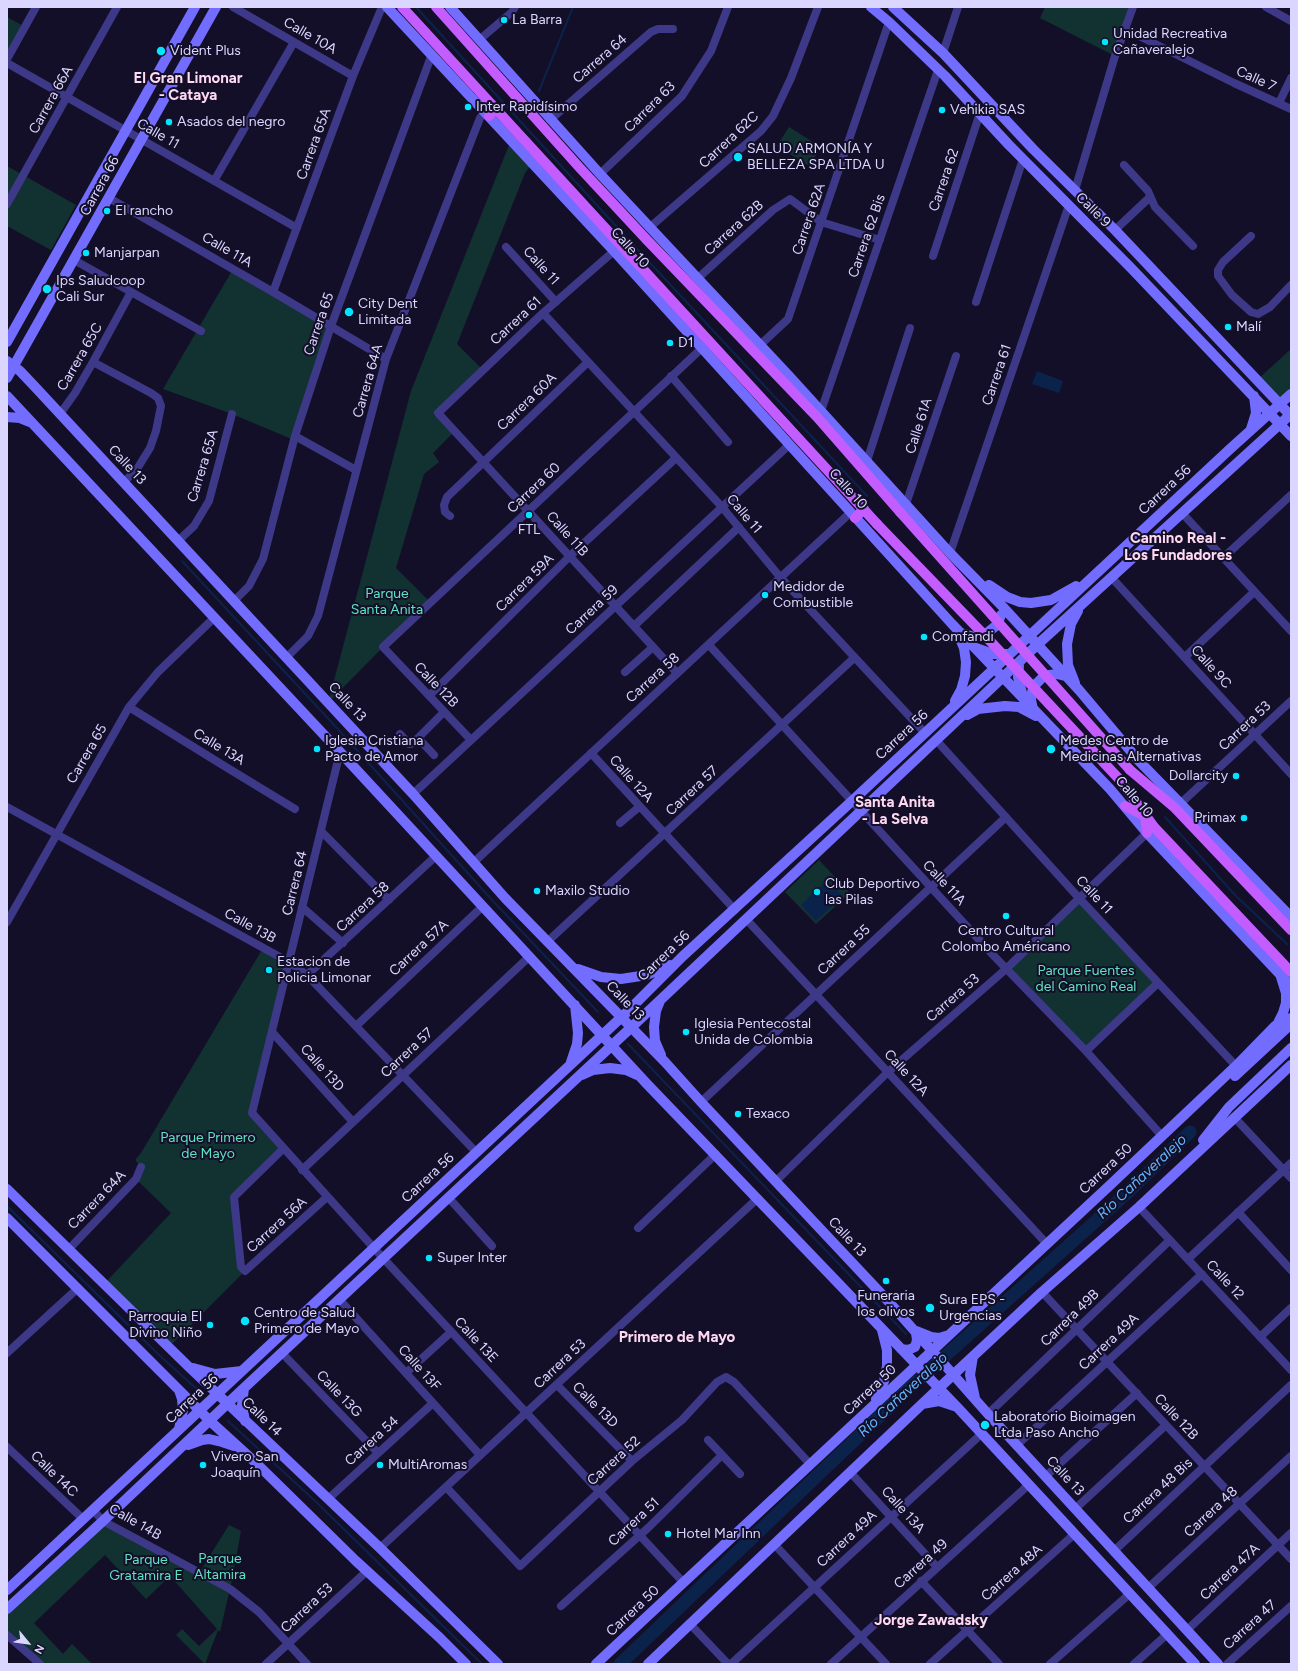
<!DOCTYPE html>
<html>
<head>
<meta charset="utf-8">
<style>
  body { margin:0 }
  #map { position:relative; width:1298px; height:1671px; overflow:hidden; background:#140f28; font-family:Figtree,sans-serif }
  canvas { display:block }
  .frame { position:absolute; inset:0; border:8px solid #dbd6ff; pointer-events:none }
  .north { position:absolute; left:8px; top:1623px; width:40px; height:40px; -webkit-text-stroke:3px #140f28; paint-order:stroke; rotate:119deg; font-size:11px; font-weight:700; line-height:16px; text-align:center; color:#dbd6ff }
  .north::after { content:''; display:block; margin:auto; width:14px; height:18px; background:#dbd6ff; clip-path:polygon(50% 0,100% 100%,50% 72%,0 100%) }
</style>
</head>
<body>
<div id="map">
<canvas width="1298" height="1671"></canvas>
<div class="frame"></div>
<div class="north">N</div>
</div>
<script>
const g = document.querySelector('canvas').getContext('2d');
g.lineJoin = 'round';
function fill(path, color) { g.fillStyle = color; g.fill(path, 'evenodd'); }
const poly = rows => new Path2D(rows.map(r => 'M' + r).join(''));
function stroke(path, color, width, dash) { g.strokeStyle = color; g.lineWidth = width; g.lineCap = dash ? 'butt' : 'round'; g.setLineDash(dash || []); g.stroke(path); }
function drawText(font, color, halo, rows, align = 'center') {
  g.font = font + ' Figtree,sans-serif'; g.lineWidth = 4; g.setLineDash([]); g.textBaseline = 'middle'; g.strokeStyle = halo; g.fillStyle = color; for (const [text, x, y, turn = 0] of rows) {
    g.save(); g.translate(x, y); g.rotate((+turn || 0) * Math.PI / 180); g.textAlign = isNaN(turn) ? turn : align; if (halo) g.strokeText(text, 0, 0); g.fillText(text, 0, 0); g.restore();
  }
}
fill(poly([
  [1045,7,1133,7,1115,56,1040,18],
  [7,17,25,27,7,59],
  [789,127,821,147,809,166,777,146],
  [511,140,533,163,525,173,457,344,483,370,438,413,455,431,433,453,439,462,424,474,396,568,431,603,383,647,328,703,411,391],
  [7,166,76,205,51,250,7,226],
  [233,269,331,326,294,440,232,414,163,389],
  [1291,349,1291,394,1280,404,1257,380],
  [819,860,850,893,816,924,785,892],
  [1079,898,1158,983,1086,1051,1006,969],
  [263,948,289,962,252,1113,283,1149,234,1197,245,1271,172,1344,104,1284,171,1213,136,1179,141,1167,135,1160,141,1153],
  [103,1521,199,1573,229,1525,241,1531,232,1580,220,1632,218,1630,205,1664,176,1635,182,1629,199,1646,217,1629,170,1576,146,1599,105,1555,34,1623,63,1654,72,1644,92,1664,40,1664,7,1635,7,1609]
]), '#123231');
fill(poly([
  [1037,371,1063,381,1059,393,1032,384],
  [827,880,843,896,816,921,801,905]
]), '#0b224b');
stroke(poly([
  [416,7,626,237,867,496],
  [539,91,573,7],
  [182,561,335,726,493,901,598,1012],
  [1165,817,1236,896,1287,944],
  [628,1044,906,1334],
  [7,1206,159,1355,199,1391],
  [228,1421,313,1499,482,1664]
]), '#0b224b', 2);
stroke(poly([
  [620,1664,906,1391,1127,1193,1190,1132]
]), '#0b224b', 13);
stroke(poly([
  [233,7,353,76],
  [1266,7,1291,21],
  [1125,29,1234,83,1291,109],
  [479,40,512,12,515,7],
  [943,53,958,7],
  [7,59,36,7],
  [7,63,297,228],
  [1279,103,1291,78],
  [550,120,651,32,658,29,673,29],
  [1124,165,1148,191,1155,207,1193,246],
  [600,174,682,96,711,51,728,7],
  [214,181,294,42],
  [1075,190,1115,56,1133,7],
  [109,198,273,292,386,359],
  [7,204,117,7],
  [649,228,761,131,773,116,791,78,818,7],
  [1115,230,1150,197],
  [1251,236,1223,262,1218,270,1218,276,1232,295,1251,312,1258,314,1270,307,1291,285],
  [506,247,556,302],
  [614,251,543,313,438,413,677,673],
  [933,256,980,113],
  [74,260,201,331],
  [697,279,773,210,790,199,821,222,880,240],
  [273,292,353,76,382,7],
  [976,302,1023,159],
  [543,313,722,507,780,577,925,733],
  [760,345,788,319,889,22],
  [93,362,151,393,158,398,161,406,156,431,150,448,137,469,124,482],
  [671,376,728,442],
  [821,411,938,70],
  [60,414,75,393,93,362,131,292],
  [295,436,356,470],
  [867,461,910,328],
  [906,504,956,356],
  [1182,513,1291,631],
  [450,516,445,512,444,505,447,497,588,362],
  [178,541,194,526,209,501,232,414],
  [950,553,1069,205],
  [1223,558,1291,495],
  [1112,578,1291,774],
  [234,601,249,586,263,559,295,436,331,326,432,54],
  [634,626,739,527],
  [709,645,994,956,1086,1051,1162,1136],
  [1185,657,1254,592],
  [286,658,308,636,318,616,386,359,480,118,485,112],
  [625,672,653,647],
  [429,696,570,556,676,458],
  [129,707,221,764,295,809],
  [400,734,409,744,411,744,418,738],
  [471,740,383,647,702,348],
  [936,740,1079,898,1236,1066],
  [340,752,252,1113,383,1258,683,1582],
  [591,753,735,910],
  [434,755,418,738,444,712],
  [413,794,789,445],
  [1181,803,1291,701],
  [7,807,289,962,307,975,476,1152],
  [620,823,639,807],
  [321,831,389,900],
  [474,862,850,513],
  [302,907,343,943],
  [746,919,1047,1244],
  [7,922,129,707,158,672,214,618],
  [547,942,854,658],
  [307,975,436,856],
  [356,1026,483,906],
  [272,1032,353,1122],
  [1086,1051,1158,983],
  [701,1102,1006,817],
  [1234,1117,1291,1178],
  [283,1149,234,1197,241,1267,245,1271,327,1197],
  [302,1170,530,956],
  [776,1181,888,1072,1006,969,1147,833],
  [448,1197,492,1246],
  [1139,1207,1291,1370],
  [1238,1212,1291,1270],
  [638,1228,716,1154],
  [69,1249,136,1179,141,1167],
  [1188,1259,1291,1163],
  [1042,1292,1291,1559],
  [339,1299,480,1455],
  [1260,1337,1291,1308],
  [7,1353,78,1288],
  [282,1353,378,1453],
  [406,1373,451,1332],
  [557,1385,632,1461],
  [988,1414,1170,1240],
  [708,1440,740,1474],
  [1017,1445,1202,1274],
  [7,1447,83,1519],
  [850,1472,937,1567],
  [1046,1476,1137,1393],
  [446,1487,520,1566,632,1461,682,1420,717,1382,726,1377,734,1382,810,1464],
  [328,1499,433,1403],
  [1076,1508,1166,1425],
  [93,1510,103,1521,230,1589,259,1612,307,1664],
  [774,1544,886,1664],
  [380,1548,758,1198],
  [1114,1551,1291,1385],
  [921,1581,999,1664],
  [1148,1588,1291,1456],
  [561,1606,649,1527,722,1455],
  [690,1624,728,1664],
  [1187,1630,1291,1533],
  [7,1635,40,1664],
  [266,1664,367,1571],
  [731,1664,977,1438,981,1433],
  [831,1664,1024,1489,1028,1483],
  [930,1664,1070,1538,1074,1532],
  [1050,1664,1125,1598,1129,1592],
  [1134,1664,1163,1638,1167,1632],
  [1227,1664,1291,1606]
]), '#3d3988', 8);
stroke(poly([
  [387,7,614,251,952,624,1110,789,1147,833,1291,986],
  [450,7,600,174,789,376,950,553,1002,606,1079,690,1139,761,1291,917],
  [871,7,889,22,945,76,1009,145,1132,269,1291,436],
  [893,7,943,53,1033,149,1115,230,1291,416],
  [7,342,195,7],
  [7,361,20,371,37,389,413,794,505,898,665,1062,701,1102,889,1302,988,1414,1218,1664],
  [7,378,216,7],
  [7,396,340,752,647,1084,958,1408,1195,1664],
  [7,417,20,418,30,422],
  [1251,429,1256,413,1254,396],
  [989,585,1007,597,1020,602,1031,603,1051,600,1076,586],
  [961,633,974,637,987,633,997,625,1001,615],
  [976,648,993,654,1009,654],
  [1019,666,1018,677,1023,697],
  [1075,683,1068,665,1067,644,1071,624,1078,611],
  [955,701,961,690,965,676,966,662,964,648,958,634],
  [1033,709,1031,700,1032,692,1036,684,1042,678,1049,675,1057,674,1065,676],
  [967,715,978,709,1005,706,1019,707,1036,716],
  [578,969,601,977,621,979,647,975,670,965],
  [660,1001,656,1011,654,1027,655,1041,661,1055],
  [1277,1025,1283,1013,1286,1003,1286,993,1281,977],
  [571,1062,577,1044,578,1033,575,1005],
  [582,1075,593,1070,610,1068,626,1070,637,1075],
  [1235,1076,1291,1024],
  [1203,1140,1229,1107,1291,1048],
  [7,1189,189,1367,380,1548,498,1664],
  [7,1218,210,1421,255,1462,356,1561,440,1638,466,1664],
  [916,1331,931,1337,939,1338,949,1335],
  [901,1349,908,1350,915,1347,917,1340,916,1333],
  [973,1356,970,1375,975,1398],
  [193,1368,215,1374,242,1371],
  [244,1388,242,1405,245,1421],
  [876,1399,884,1381,887,1366,887,1350,882,1330],
  [922,1404,939,1401,954,1406],
  [179,1429,183,1410,182,1399,179,1390],
  [188,1445,202,1440,209,1439,222,1442,234,1446],
  [7,1590,627,1012,683,956,852,801,1230,449,1291,394],
  [7,1609,103,1521,244,1388,637,1022,1037,645,1291,414],
  [596,1664,1108,1187,1236,1066,1275,1026,1283,1020,1291,1018],
  [648,1664,939,1388,1042,1292,1139,1207,1291,1065]
]), '#726dff', 10);
stroke(poly([
  [402,7,877,524],
  [436,7,579,167,647,240,817,417,900,512],
  [489,116,496,108],
  [855,518,864,509],
  [1130,770,1175,808,1291,930],
  [1120,780,1154,827,1291,972],
  [1125,806,1145,816,1147,833]
]), '#c35dff', 10);
stroke(poly([
  [900,512,1130,770],
  [877,524,992,643,1120,780]
]), '#c35dff', 10);
for (const [x, y, r, color] of [
  [504,20,4,"#02e4ff"],
  [1105,42,4,"#02e4ff"],
  [161,51,5,"#02e4ff"],
  [468,107,4,"#02e4ff"],
  [942,110,4,"#02e4ff"],
  [169,122,4,"#02e4ff"],
  [738,157,5,"#02e4ff"],
  [107,211,4,"#02e4ff"],
  [86,253,4,"#02e4ff"],
  [47,289,5,"#02e4ff"],
  [349,312,5,"#02e4ff"],
  [1228,327,4,"#02e4ff"],
  [670,343,4,"#02e4ff"],
  [529,515,4,"#02e4ff"],
  [765,595,4,"#02e4ff"],
  [924,637,4,"#02e4ff"],
  [317,749,4,"#02e4ff"],
  [1051,749,5,"#02e4ff"],
  [1236,776,4,"#02e4ff"],
  [1244,818,4,"#02e4ff"],
  [537,891,4,"#02e4ff"],
  [817,892,4,"#02e4ff"],
  [1006,916,4,"#02e4ff"],
  [269,970,4,"#02e4ff"],
  [686,1032,4,"#02e4ff"],
  [738,1114,4,"#02e4ff"],
  [429,1258,4,"#02e4ff"],
  [886,1281,4,"#02e4ff"],
  [930,1308,5,"#02e4ff"],
  [245,1321,5,"#02e4ff"],
  [210,1325,4,"#02e4ff"],
  [985,1425,5,"#02e4ff"],
  [203,1465,4,"#02e4ff"],
  [380,1465,4,"#02e4ff"],
  [668,1534,4,"#02e4ff"]
]) { const dot = new Path2D(); dot.arc(x, y, r, 0, 2 * Math.PI); g.fillStyle = color; g.fill(dot); stroke(dot, '#140f28', 1.5); }
drawText('14px', '#dbd6ff', '#140f28', [
  ["La Barra",512,20],
  ["Unidad Recreativa",1113,34],
  ["Cañaveralejo",1113,50],
  ["Vident Plus",170,51],
  ["Inter Rapidísimo",476,107],
  ["Vehikia SAS",950,110],
  ["Asados del negro",177,122],
  ["SALUD ARMONÍA Y",747,149],
  ["BELLEZA SPA LTDA U",747,165],
  ["El rancho",115,211],
  ["Manjarpan",94,253],
  ["Ips Saludcoop",56,281],
  ["Cali Sur",56,297],
  ["City Dent",358,304],
  ["Limitada",358,320],
  ["Malí",1236,327],
  ["D1",678,343],
  ["FTL",529,530,"center"],
  ["Medidor de",773,587],
  ["Combustible",773,603],
  ["Comfandi",932,637],
  ["Iglesia Cristiana",325,741],
  ["Pacto de Amor",325,757],
  ["Medes Centro de",1060,741],
  ["Medicinas Alternativas",1060,757],
  ["Dollarcity",1228,776,"right"],
  ["Primax",1236,818,"right"],
  ["Club Deportivo",825,884],
  ["las Pilas",825,900],
  ["Maxilo Studio",545,891],
  ["Centro Cultural",1006,931,"center"],
  ["Colombo Américano",1006,947,"center"],
  ["Estacion de",277,962],
  ["Policia Limonar",277,978],
  ["Iglesia Pentecostal",694,1024],
  ["Unida de Colombia",694,1040],
  ["Texaco",746,1114],
  ["Super Inter",437,1258],
  ["Funeraria",886,1296,"center"],
  ["los olivos",886,1312,"center"],
  ["Sura EPS -",939,1300],
  ["Urgencias",939,1316],
  ["Centro de Salud",254,1313],
  ["Primero de Mayo",254,1329],
  ["Parroquia El",202,1317,"right"],
  ["Divino Niño",202,1333,"right"],
  ["Laboratorio Bioimagen",994,1417],
  ["Ltda Paso Ancho",994,1433],
  ["Vivero San",211,1457],
  ["Joaquín",211,1473],
  ["MultiAromas",388,1465],
  ["Hotel Mar Inn",676,1534]
], 'left');
drawText('14px', '#dbd6ff', '#140f28', [
  ["Calle 10A",310,36,30],
  ["Carrera 64",600,59,-41],
  ["Calle 7",1256,79,24],
  ["Carrera 66A",51,100,-61],
  ["Carrera 63",650,107,-45],
  ["Calle 11",158,134,30],
  ["Carrera 62C",729,140,-43],
  ["Carrera 65A",314,144,-70],
  ["Carrera 62",944,180,-71],
  ["Carrera 66",100,186,-61],
  ["Calle 9",1093,210,45],
  ["Carrera 62A",809,219,-71],
  ["Carrera 62B",734,228,-42],
  ["Carrera 62 Bis",867,236,-71],
  ["Calle 10",630,248,48],
  ["Calle 11A",227,250,30],
  ["Calle 11",541,266,48],
  ["Carrera 61",516,321,-43],
  ["Carrera 65",319,324,-71],
  ["Carrera 65C",80,357,-60],
  ["Carrera 61",997,375,-71],
  ["Carrera 64A",368,381,-74],
  ["Carrera 60A",527,402,-44],
  ["Calle 61A",919,426,-72],
  ["Calle 13",127,465,47],
  ["Carrera 65A",203,466,-73],
  ["Carrera 60",534,488,-43],
  ["Calle 10",848,489,48],
  ["Carrera 56",1165,490,-43],
  ["Calle 11",744,514,50],
  ["Calle 11B",567,534,48],
  ["Carrera 59A",525,583,-45],
  ["Carrera 59",592,610,-43],
  ["Calle 9C",1211,667,48],
  ["Carrera 58",653,678,-42],
  ["Calle 12B",436,685,46],
  ["Calle 13",347,702,47],
  ["Carrera 53",1245,726,-43],
  ["Carrera 56",902,735,-43],
  ["Calle 13A",219,747,31],
  ["Carrera 65",87,754,-60],
  ["Calle 12A",631,779,48],
  ["Carrera 57",692,791,-43],
  ["Calle 10",1134,797,49],
  ["Carrera 64",295,883,-76],
  ["Calle 11A",944,883,47],
  ["Calle 11",1094,895,47],
  ["Carrera 58",363,907,-43],
  ["Calle 13B",250,926,29],
  ["Carrera 57A",419,948,-43],
  ["Carrera 55",844,950,-43],
  ["Carrera 56",664,956,-44],
  ["Carrera 53",953,998,-41],
  ["Calle 13",625,1001,46],
  ["Carrera 57",407,1053,-43],
  ["Calle 13D",322,1068,48],
  ["Calle 12A",906,1073,47],
  ["Carrera 50",1106,1169,-43],
  ["Carrera 56",428,1178,-43],
  ["Carrera 64A",97,1200,-46],
  ["Carrera 56A",277,1225,-42],
  ["Calle 13",847,1237,47],
  ["Calle 12",1225,1280,47],
  ["Carrera 49B",1070,1318,-44],
  ["Calle 13E",476,1340,47],
  ["Carrera 49A",1109,1342,-43],
  ["Carrera 53",560,1364,-43],
  ["Calle 13F",419,1368,48],
  ["Carrera 50",870,1390,-43],
  ["Calle 13G",339,1394,46],
  ["Carrera 56",192,1399,-43],
  ["Calle 13D",595,1405,45],
  ["Calle 14",262,1417,44],
  ["Calle 12B",1176,1417,47],
  ["Carrera 54",372,1441,-42],
  ["Carrera 52",614,1461,-42],
  ["Calle 14C",54,1474,44],
  ["Calle 13",1065,1476,47],
  ["Carrera 48 Bis",1158,1491,-43],
  ["Calle 13A",903,1510,48],
  ["Carrera 48",1211,1512,-43],
  ["Calle 14B",135,1522,30],
  ["Carrera 51",634,1522,-43],
  ["Carrera 49A",847,1539,-43],
  ["Carrera 49",921,1564,-42],
  ["Carrera 47A",1230,1572,-43],
  ["Carrera 48A",1012,1573,-42],
  ["Carrera 53",307,1608,-43],
  ["Carrera 50",633,1611,-43],
  ["Carrera 47",1250,1625,-42]
]);
drawText('14px', '#5ee3c2', '#140f28', [
  ["Parque",387,594],
  ["Santa Anita",387,610],
  ["Parque Fuentes",1086,971],
  ["del Camino Real",1086,987],
  ["Parque Primero",208,1138],
  ["de Mayo",208,1154],
  ["Parque",220,1559],
  ["Altamira",220,1575],
  ["Parque",146,1560],
  ["Gratamira E",146,1576]
]);
drawText('bold 15px', '#ffd8f1', '#140f28', [
  ["El Gran Limonar",188,79],
  ["- Cataya",188,96],
  ["Camino Real -",1178,539],
  ["Los Fundadores",1178,556],
  ["Santa Anita",895,803],
  ["- La Selva",895,820],
  ["Primero de Mayo",677,1338],
  ["Jorge Zawadsky",931,1621]
]);
drawText('italic 15px', '#64b6ff', '#140f28', [
  ["Río Cañaveralejo",1142,1177,-43],
  ["Río Cañaveralejo",903,1395,-43]
]);
</script>
</body>
</html>
